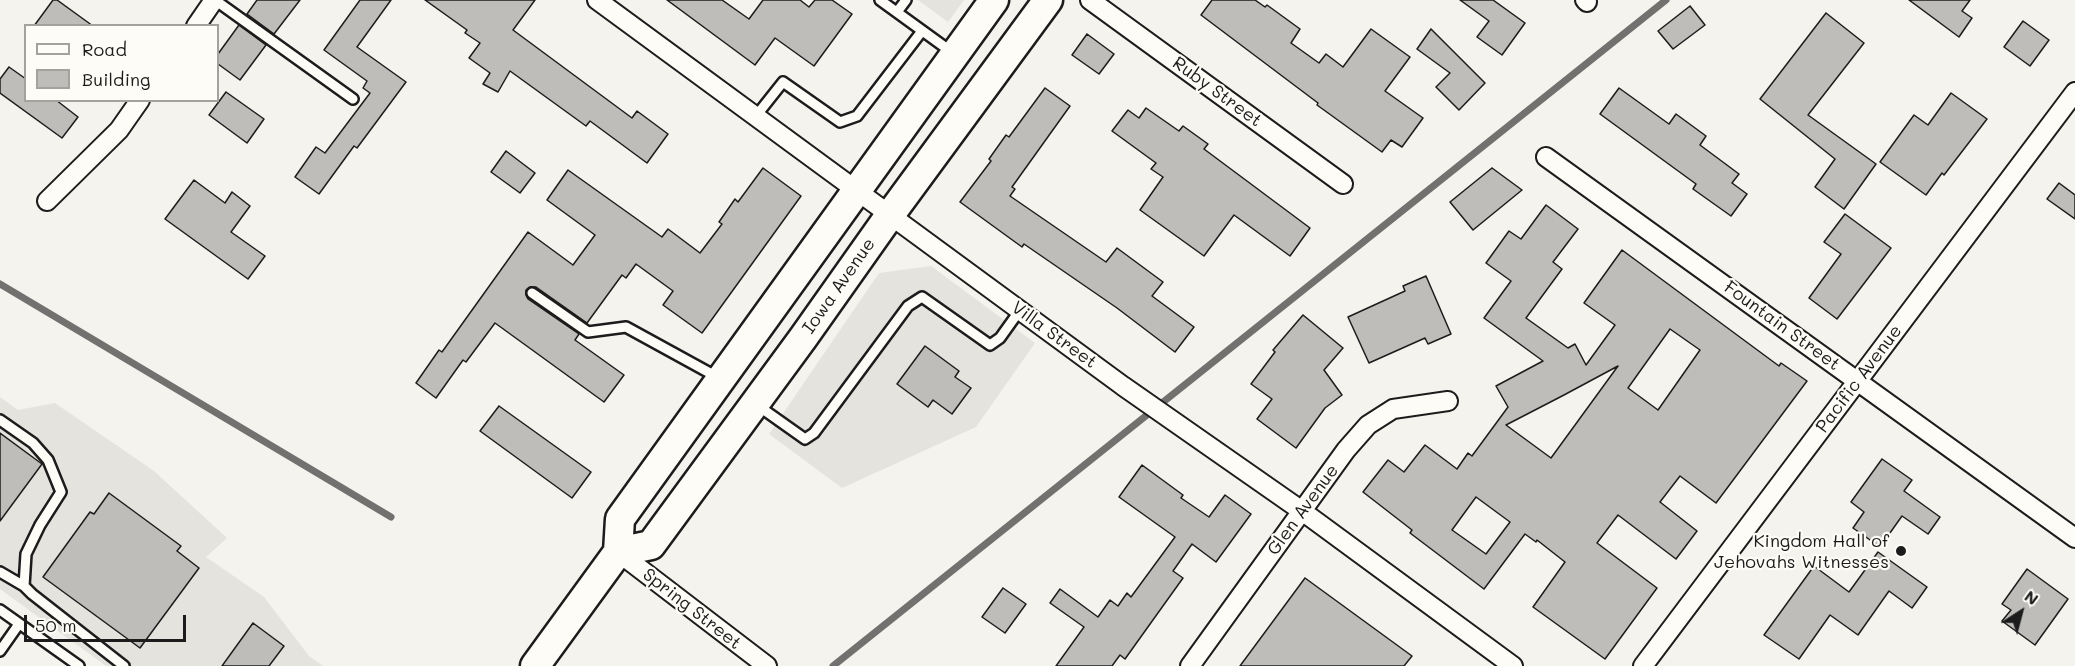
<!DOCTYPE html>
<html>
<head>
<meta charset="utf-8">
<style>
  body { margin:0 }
  #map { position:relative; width:2075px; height:666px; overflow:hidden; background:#f4f3ee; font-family:Mali,sans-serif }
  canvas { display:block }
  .legend { position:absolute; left:24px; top:24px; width:195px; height:78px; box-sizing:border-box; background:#fdfcf7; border:2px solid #a3a29f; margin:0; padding:8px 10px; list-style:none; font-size:18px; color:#1c1c1c }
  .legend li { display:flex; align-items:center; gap:12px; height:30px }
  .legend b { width:30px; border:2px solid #a3a29f }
  .north { position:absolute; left:1991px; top:582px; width:60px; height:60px; -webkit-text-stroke:4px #fdfcf7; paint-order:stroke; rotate:36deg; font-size:16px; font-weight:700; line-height:24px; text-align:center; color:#1c1c1c }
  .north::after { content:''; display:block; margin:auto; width:21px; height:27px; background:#1c1c1c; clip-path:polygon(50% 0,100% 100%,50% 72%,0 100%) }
  .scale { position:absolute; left:24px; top:615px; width:162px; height:27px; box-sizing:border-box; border:3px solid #1c1c1c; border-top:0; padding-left:8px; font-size:18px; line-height:21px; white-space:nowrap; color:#1c1c1c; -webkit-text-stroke:4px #fdfcf7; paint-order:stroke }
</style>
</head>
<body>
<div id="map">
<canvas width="2075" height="666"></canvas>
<ul class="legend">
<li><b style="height:8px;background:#fdfcf7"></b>Road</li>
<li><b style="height:16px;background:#bebdba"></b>Building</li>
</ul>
<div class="north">N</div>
<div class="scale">50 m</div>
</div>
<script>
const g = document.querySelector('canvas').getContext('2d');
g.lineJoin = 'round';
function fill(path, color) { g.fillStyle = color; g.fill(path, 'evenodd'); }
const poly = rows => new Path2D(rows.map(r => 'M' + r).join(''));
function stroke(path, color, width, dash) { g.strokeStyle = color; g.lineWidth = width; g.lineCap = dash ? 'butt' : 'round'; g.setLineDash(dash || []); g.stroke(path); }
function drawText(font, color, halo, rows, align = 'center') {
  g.font = font + ' Mali,sans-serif'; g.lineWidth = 4.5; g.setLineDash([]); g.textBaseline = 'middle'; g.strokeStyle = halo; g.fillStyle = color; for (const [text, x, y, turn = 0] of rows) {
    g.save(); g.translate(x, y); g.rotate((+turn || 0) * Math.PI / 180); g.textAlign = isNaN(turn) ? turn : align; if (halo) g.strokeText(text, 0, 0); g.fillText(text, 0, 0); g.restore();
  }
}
fill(poly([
  [918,0,964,0,948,22],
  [931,266,1035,343,976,427,842,488,769,434,879,273],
  [0,397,18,410,55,403,154,471,227,538,206,557,264,597,309,656,323,666,106,666,0,589]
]), '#e4e3de');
stroke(poly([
  [0,284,391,517],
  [833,666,1666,0]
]), '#72716f', 7);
const building = poly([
  [53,0,57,0,93,26,34,26,53,0],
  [257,0,300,0,274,34,247,14,257,0],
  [360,0,391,0,357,47,406,82,357,148,354,146,319,194,295,177,316,147,325,153,370,93,363,88,367,81,324,50,360,0],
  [425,0,535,0,513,30,632,118,637,111,668,134,647,163,590,121,586,126,510,71,498,92,483,84,490,73,469,58,480,43,465,33,467,30,425,0],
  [667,0,722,0,749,19,763,0,800,0,809,7,815,0,832,0,852,14,814,66,775,38,755,65,667,0],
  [1212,0,1255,0,1265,7,1267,5,1300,29,1291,43,1319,63,1326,54,1343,67,1371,29,1410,57,1385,91,1423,118,1402,147,1391,140,1382,152,1317,105,1318,103,1201,15,1212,0],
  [1460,0,1493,0,1525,23,1502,55,1477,37,1489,21,1460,0],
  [1909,0,1970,0,1962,11,1972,18,1959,37,1909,0],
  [1690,6,1705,25,1673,49,1658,31,1690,6],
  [1826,13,1864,43,1808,115,1876,164,1844,209,1815,187,1835,159,1760,99,1826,13],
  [2023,21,2049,40,2030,66,2004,47,2023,21],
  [239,25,266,45,240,80,218,64,218,54,239,25],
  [1431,29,1485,83,1459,110,1436,87,1450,73,1417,49,1431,29],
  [1087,34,1114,54,1099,74,1072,55,1087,34],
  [9,67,26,79,26,100,56,100,78,117,62,138,0,93,0,79,9,67],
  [1045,88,1070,106,1012,187,1015,189,1010,196,1106,262,1117,248,1163,282,1152,296,1194,327,1175,352,1117,308,1024,244,1022,247,960,202,991,161,989,159,1006,135,1009,137,1045,88],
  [1619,88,1669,124,1676,114,1706,136,1700,145,1739,174,1732,183,1747,194,1731,216,1693,189,1696,184,1600,114,1619,88],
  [226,92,264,119,247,143,209,115,226,92],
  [1951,93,1987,119,1944,175,1942,173,1926,195,1880,162,1914,115,1928,125,1951,93],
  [1146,108,1179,131,1183,126,1208,144,1204,149,1310,228,1290,256,1234,215,1204,256,1140,210,1163,177,1151,169,1156,163,1112,131,1128,110,1139,118,1146,108],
  [506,151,535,173,520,193,491,172,506,151],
  [763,168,801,196,702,333,663,305,673,291,636,264,626,278,622,275,587,323,536,287,530,287,526,290,526,295,528,299,579,334,575,340,624,375,604,402,495,323,466,362,463,360,436,398,416,383,439,350,442,352,528,232,573,265,595,235,547,200,568,170,662,237,668,229,700,253,722,224,719,222,735,199,738,202,763,168],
  [1492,168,1522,190,1473,230,1450,202,1492,168],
  [194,180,225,203,232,192,250,206,231,232,265,256,248,279,165,219,194,180],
  [2059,183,2075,195,2075,219,2047,199,2059,183],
  [1546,205,1578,229,1553,262,1562,269,1526,318,1568,348,1575,344,1586,365,1615,325,1584,303,1622,250,1779,366,1781,363,1807,381,1716,503,1680,476,1660,502,1697,531,1676,559,1618,515,1597,543,1657,588,1605,659,1533,607,1565,562,1537,540,1536,542,1525,534,1484,589,1410,533,1412,530,1363,492,1388,460,1404,472,1425,445,1457,469,1468,453,1472,456,1508,407,1496,386,1543,361,1484,318,1511,281,1486,263,1509,231,1521,239,1546,205],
  [1670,329,1700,350,1658,410,1628,388,1670,329],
  [1618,366,1551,458,1506,425,1564,395,1618,366],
  [1476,497,1510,522,1486,554,1452,530,1476,497],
  [1845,214,1891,248,1837,319,1809,298,1841,254,1824,242,1845,214],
  [1426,276,1451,334,1428,344,1425,338,1369,363,1348,317,1405,291,1403,286,1426,276],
  [1303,315,1343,348,1324,370,1342,395,1325,408,1296,448,1257,419,1272,399,1251,384,1275,352,1273,350,1303,315],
  [925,346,959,371,955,377,971,388,952,414,933,400,928,407,897,384,925,346],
  [499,406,591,472,572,498,480,431,499,406],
  [0,433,42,464,0,521,0,433],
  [1882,459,1912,480,1904,491,1940,517,1928,534,1902,516,1880,547,1853,528,1864,512,1851,502,1882,459],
  [1142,465,1183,495,1181,498,1209,517,1225,495,1251,514,1216,562,1192,544,1173,571,1183,578,1125,659,1120,655,1112,666,1056,666,1084,627,1050,603,1060,589,1098,617,1110,600,1118,606,1127,593,1131,597,1175,537,1119,497,1142,465],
  [109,493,181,546,177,551,199,568,140,648,43,577,90,512,94,514,109,493],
  [1878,552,1927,587,1912,608,1889,591,1858,635,1830,615,1799,659,1764,635,1814,566,1849,592,1878,552],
  [2027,569,2068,599,2035,645,2002,621,2011,610,2002,604,2027,569],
  [1305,578,1412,656,1404,666,1240,666,1305,578],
  [1003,588,1026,604,1005,633,982,617,1003,588],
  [253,623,284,646,269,666,222,666,253,623]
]);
fill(building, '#bebdba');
stroke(building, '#1c1c1c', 1.5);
const lane = poly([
  [215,0,353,99],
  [880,0,953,53],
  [897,12,906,0],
  [756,116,783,82,840,122,857,116,922,31],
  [532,293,588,332,626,327,719,378],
  [757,405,805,439,814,433,908,306,922,297,990,345,1000,338,1020,310],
  [0,420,33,443,48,460,61,492,40,525,26,554,24,586,32,594,124,666],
  [0,572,24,586],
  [0,610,79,666],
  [0,651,19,624]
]);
const street = poly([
  [597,0,1123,386,1302,511,1513,666],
  [1090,0,1343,184],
  [1585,0,1587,2],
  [196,26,214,0],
  [1546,157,2075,538],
  [47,201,119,130,140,100],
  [618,552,767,666],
  [1190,666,1346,450,1368,425,1393,409,1448,401],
  [1643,666,2075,92]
]);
const primary = poly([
  [618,552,651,545,803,338,890,215,1048,0],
  [535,666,618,552,620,519,994,0]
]);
stroke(lane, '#1c1c1c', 14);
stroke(street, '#1c1c1c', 22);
stroke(primary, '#1c1c1c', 33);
stroke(lane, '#fdfcf7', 9);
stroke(street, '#fdfcf7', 18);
stroke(primary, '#fdfcf7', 28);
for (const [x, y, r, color] of [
  [1901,551,6,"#1c1c1c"]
]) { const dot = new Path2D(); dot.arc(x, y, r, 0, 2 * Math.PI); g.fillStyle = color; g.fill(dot); stroke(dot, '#fdfcf7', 2); }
drawText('18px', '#1c1c1c', '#fdfcf7', [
  ["Ruby Street",1217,92,36],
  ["Iowa Avenue",839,286,-55],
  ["Fountain Street",1782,326,36],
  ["Villa Street",1054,335,36],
  ["Pacific Avenue",1859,379,-53],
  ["Glen Avenue",1303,510,-54],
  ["Spring Street",692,609,38]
]);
drawText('18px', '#1c1c1c', '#fdfcf7', [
  ["Kingdom Hall of",1889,541],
  ["Jehovahs Witnesses",1889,562]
], 'right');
</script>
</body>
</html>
